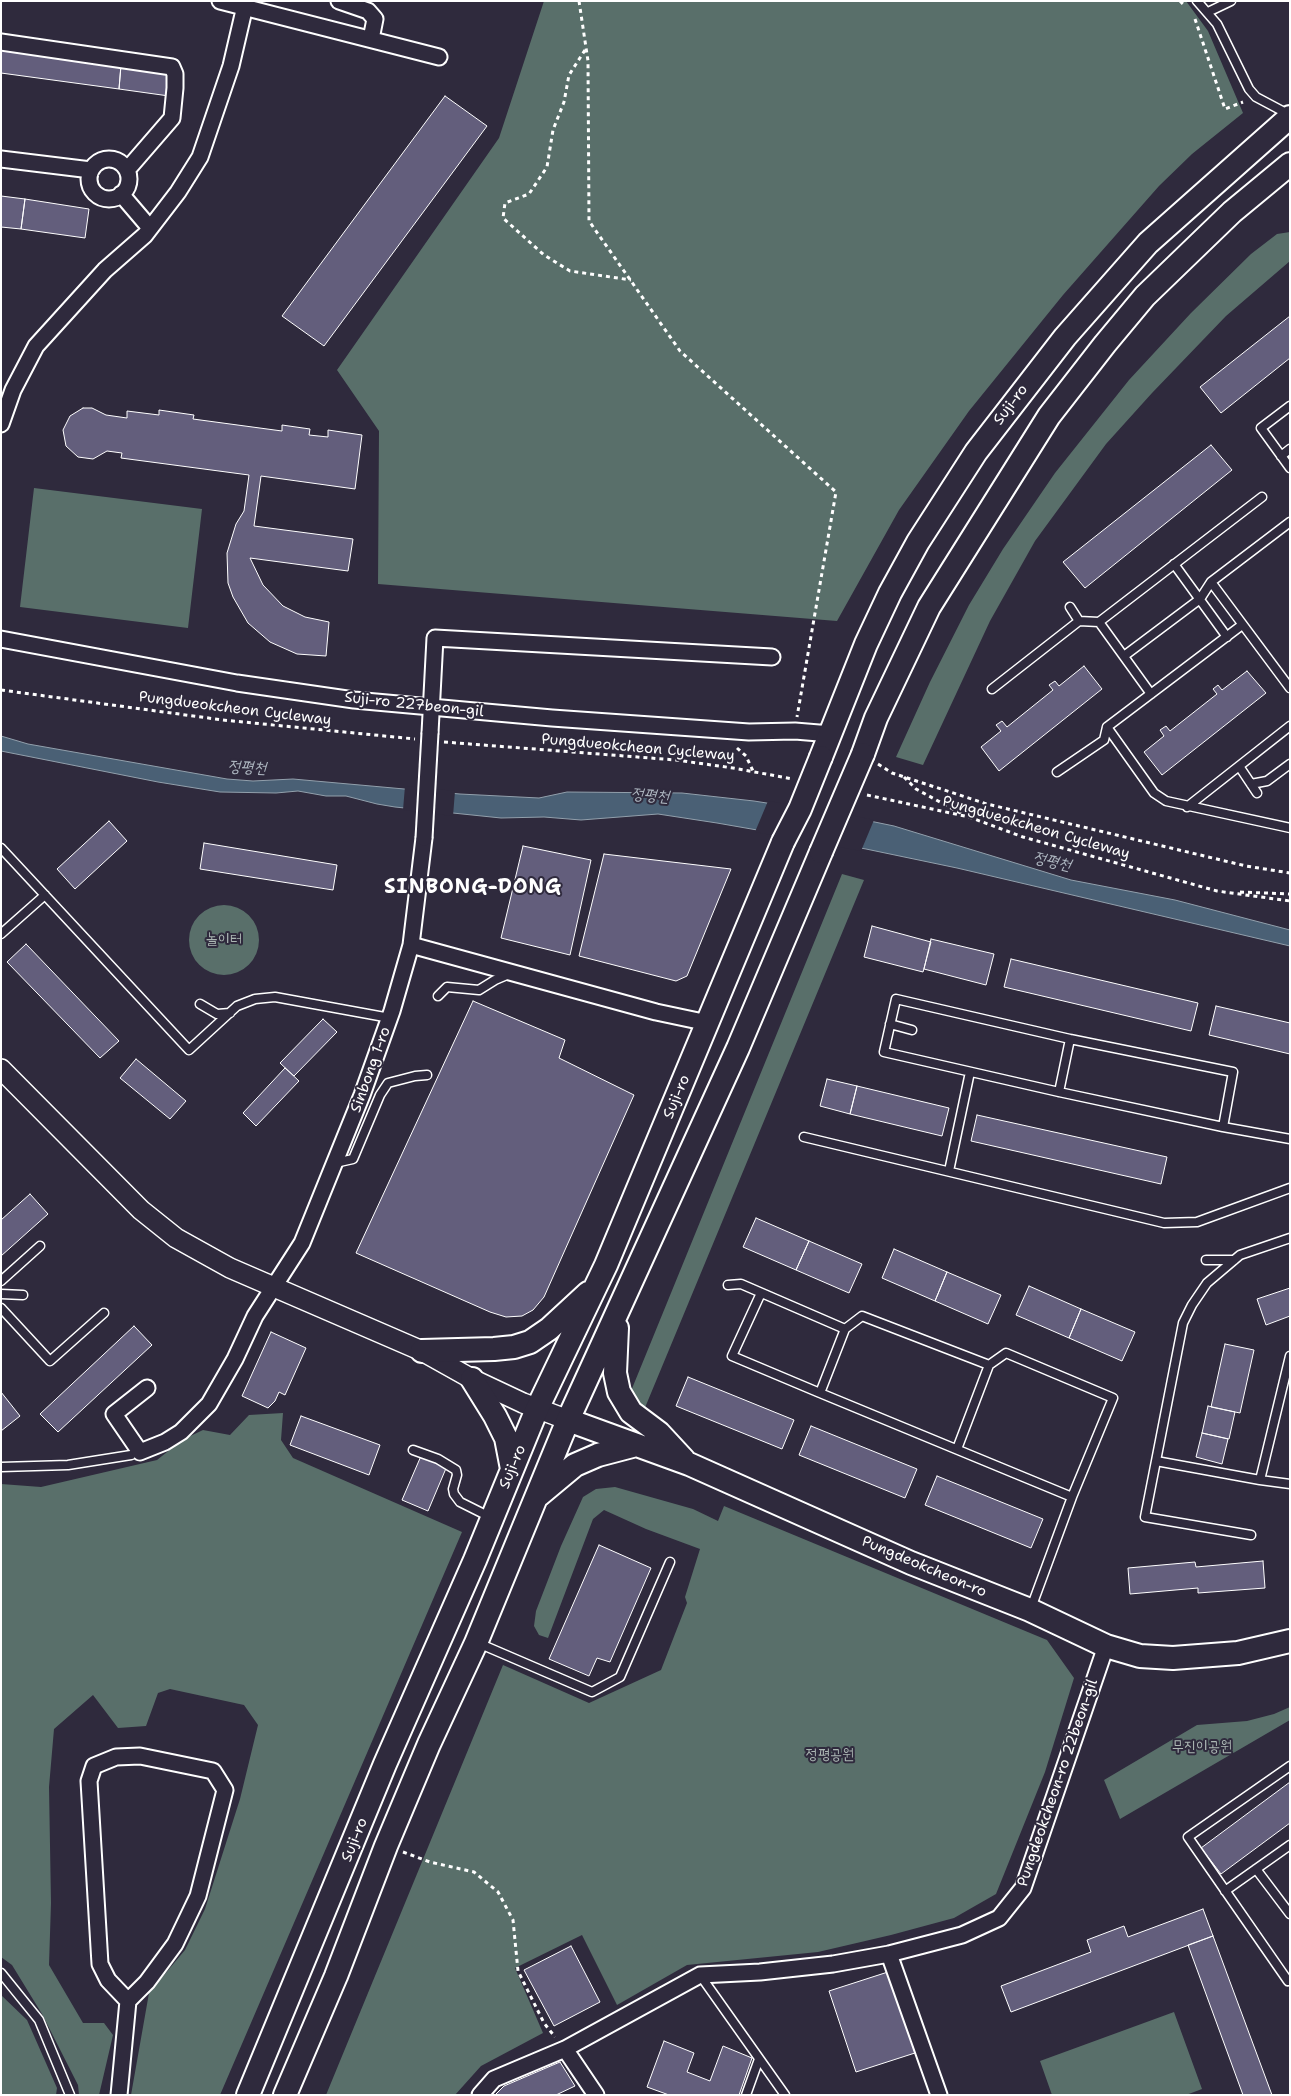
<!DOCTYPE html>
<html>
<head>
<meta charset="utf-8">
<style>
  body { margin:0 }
  #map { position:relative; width:1291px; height:2096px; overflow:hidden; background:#2f2a3d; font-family:"Shantell Sans",sans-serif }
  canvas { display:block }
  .frame { position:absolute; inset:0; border:2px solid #fff; pointer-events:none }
</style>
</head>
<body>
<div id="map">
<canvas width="1291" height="2096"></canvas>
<div class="frame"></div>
</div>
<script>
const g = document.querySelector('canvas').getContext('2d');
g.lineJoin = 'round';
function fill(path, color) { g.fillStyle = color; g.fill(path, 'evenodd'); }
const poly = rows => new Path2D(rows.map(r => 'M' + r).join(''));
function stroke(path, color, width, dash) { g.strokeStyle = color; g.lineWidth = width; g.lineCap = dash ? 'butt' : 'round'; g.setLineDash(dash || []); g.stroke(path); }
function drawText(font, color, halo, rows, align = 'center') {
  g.font = font + ' "Shantell Sans","Poor Story",sans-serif'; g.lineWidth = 4; g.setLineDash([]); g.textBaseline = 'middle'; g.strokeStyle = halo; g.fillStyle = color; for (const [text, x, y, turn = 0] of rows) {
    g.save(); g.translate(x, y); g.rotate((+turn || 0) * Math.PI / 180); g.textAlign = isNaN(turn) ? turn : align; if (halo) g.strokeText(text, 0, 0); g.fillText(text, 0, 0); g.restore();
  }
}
fill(poly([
  [544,1,1186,1,1208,31,1243,113,1192,154,1159,186,1063,295,969,411,899,510,837,621,378,584,379,431,337,370,499,138],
  [1290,232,1290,261,1226,316,1152,393,1106,444,1035,541,990,621,923,765,896,757,930,682,969,605,1003,549,1055,473,1129,380,1191,313,1251,254,1277,234],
  [34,488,202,509,188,628,20,607],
  [842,874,864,880,644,1410,631,1391],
  '189 940a35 35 0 1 1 70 0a35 35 0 1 1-70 0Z',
  [283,1413,281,1440,293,1458,462,1532,220,2095,131,2095,149,1993,185,1950,205,1909,240,1799,258,1725,244,1705,170,1689,158,1693,146,1726,118,1728,93,1695,54,1729,49,1787,51,1903,49,1965,83,2023,104,2023,113,2035,99,2095,79,2095,78,2085,42,2014,12,1965,1,1957,1,1484,41,1487,157,1460,182,1440,203,1430,230,1435,249,1415],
  [615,1487,693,1509,718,1521,724,1506,1047,1640,1074,1678,1045,1772,996,1894,954,1918,891,1935,818,1952,687,1965,617,2005,582,1935,515,1968,543,2033,481,2066,455,2095,326,2095,503,1665,589,1703,661,1670,687,1603,685,1597,700,1549,646,1529,604,1510,593,1519,548,1638,539,1635,534,1626,536,1611,561,1546,583,1497,596,1489],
  [1290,1707,1290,1720,1120,1819,1104,1780,1197,1725,1247,1721,1274,1714],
  [1,1995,27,2020,57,2088,56,2095,1,2095],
  [1174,2012,1202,2089,1186,2095,1052,2095,1040,2061]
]), '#596f6a');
const water = poly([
  [1,736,28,744,227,779,253,781,293,779,460,794,539,798,567,792,682,793,754,801,836,814,894,826,1071,880,1175,900,1290,930,1290,946,957,868,866,849,717,823,658,814,581,820,544,817,501,818,395,807,377,804,346,796,326,796,298,791,276,793,220,792,158,782,1,751,1,736]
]);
fill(water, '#4a6075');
stroke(water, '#92a0ac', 1);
fill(poly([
  [405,786,455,791,453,816,403,810],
  [768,801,837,812,874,820,861,851,755,832]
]), '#2f2a3d');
const building = poly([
  [1,48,121,65,119,89,1,73,1,48],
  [121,65,172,72,169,96,119,89,121,65],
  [445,96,487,126,324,346,282,316,445,96],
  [1,196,25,199,21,229,1,227,1,196],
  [25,199,89,209,85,238,21,229,25,199],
  [1290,316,1290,358,1221,413,1200,387,1290,316],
  [83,408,92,408,106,415,127,418,127,411,159,415,159,410,194,415,193,419,282,431,282,425,310,429,309,435,328,437,328,430,362,435,355,489,261,476,254,526,353,539,348,571,250,558,263,585,283,606,305,617,329,622,326,656,297,654,270,642,248,623,233,597,228,583,227,553,236,524,244,511,249,475,121,458,122,453,107,451,93,459,78,457,66,446,63,430,70,416,83,408],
  [1211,445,1232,470,1085,588,1063,562,1211,445],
  [1084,666,1102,689,999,771,981,747,1001,731,996,725,1002,721,1007,727,1053,690,1049,685,1055,681,1059,686,1084,666],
  [1247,671,1266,693,1162,775,1144,752,1164,736,1160,730,1166,726,1170,731,1217,694,1213,689,1218,685,1222,690,1247,671],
  [109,821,127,841,75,889,57,869,109,821],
  [204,843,337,865,333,890,200,869,204,843],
  [523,846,591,860,570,955,501,938,523,846],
  [604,854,731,869,687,976,676,981,579,956,604,854],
  [872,926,931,942,923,972,864,957,872,926],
  [931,939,994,954,986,985,924,969,931,939],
  [26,944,119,1041,100,1058,7,962,26,944],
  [1011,959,1198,1003,1191,1031,1004,987,1011,959],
  [473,1001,565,1040,559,1058,634,1095,544,1297,533,1310,522,1316,506,1317,490,1312,356,1253,473,1001],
  [1216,1006,1290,1023,1290,1054,1209,1035,1216,1006],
  [323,1019,337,1032,294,1076,280,1063,323,1019],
  [136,1059,186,1101,170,1119,120,1078,136,1059],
  [285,1068,299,1081,256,1126,243,1113,285,1068],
  [827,1079,857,1086,850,1114,820,1106,827,1079],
  [857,1086,949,1108,942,1136,850,1114,857,1086],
  [977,1115,1167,1157,1161,1184,971,1141,977,1115],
  [30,1194,48,1214,1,1256,1,1220,30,1194],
  [756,1218,809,1241,796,1270,743,1247,756,1218],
  [809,1241,862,1264,849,1293,796,1270,809,1241],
  [894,1249,947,1272,935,1301,882,1278,894,1249],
  [947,1272,1001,1295,988,1324,935,1301,947,1272],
  [1029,1286,1081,1309,1069,1338,1016,1315,1029,1286],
  [1290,1288,1290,1316,1266,1325,1257,1299,1290,1288],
  [1081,1309,1135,1332,1122,1361,1069,1338,1081,1309],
  [134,1326,152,1345,58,1432,40,1414,134,1326],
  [271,1332,306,1348,285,1395,279,1392,275,1401,268,1408,242,1396,271,1332],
  [1225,1344,1254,1350,1240,1413,1211,1407,1225,1344],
  [688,1377,794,1420,782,1449,676,1406,688,1377],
  [1,1392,20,1416,1,1431,1,1392],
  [1208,1406,1235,1412,1229,1439,1202,1433,1208,1406],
  [301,1416,380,1445,369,1475,290,1445,301,1416],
  [811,1426,917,1469,905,1498,799,1455,811,1426],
  [1202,1433,1228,1439,1222,1464,1196,1457,1202,1433],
  [421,1456,447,1466,428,1511,402,1500,421,1456],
  [937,1476,1043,1519,1031,1548,925,1505,937,1476],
  [599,1545,651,1568,610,1662,597,1658,589,1676,549,1659,599,1545],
  [1263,1561,1265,1588,1198,1593,1198,1588,1130,1594,1128,1568,1195,1562,1196,1567,1263,1561],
  [1290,1782,1290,1823,1221,1874,1201,1848,1290,1782],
  [1203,1909,1213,1936,1011,2012,1001,1986,1091,1952,1087,1940,1124,1926,1128,1937,1203,1909],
  [1213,1936,1272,2095,1243,2095,1188,1945,1213,1936],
  [571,1946,600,2002,554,2026,524,1970,571,1946],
  [891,1971,918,2052,856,2072,829,1991,891,1971],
  [664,2041,694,2053,687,2072,710,2081,723,2046,752,2058,739,2095,669,2095,647,2087,664,2041],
  [560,2062,575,2086,556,2095,495,2095,504,2086,560,2062]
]);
fill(building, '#635e7c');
stroke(building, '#fff', 1);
const service = poly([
  [1197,1,1217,24,1249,89,1256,97,1288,114],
  [1208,12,1231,1],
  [1290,406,1261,428,1290,468],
  [1281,456,1290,449],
  [1290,522,1211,582,1290,688],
  [1174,564,1227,637],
  [1070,607,1079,621],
  [1099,622,1151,694],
  [1242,625,1107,727,1154,793,1166,801,1290,828],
  [1124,656,1200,599,1211,582],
  [992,689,1079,621,1099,622,1262,497],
  [1239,766,1257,793],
  [1057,772,1104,740,1107,727],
  [1251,784,1267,781,1290,764],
  [1187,807,1290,726],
  [1,848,189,1050,237,1006,255,999,275,997,390,1018],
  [1,934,45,895],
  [438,996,447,987,479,990,495,980,509,974],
  [200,1004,217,1014,230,1013],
  [890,1024,912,1030],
  [1059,1092,1070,1039],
  [1223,1127,1233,1072,1070,1039,896,999,884,1052,1059,1092,1223,1127,1290,1139],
  [804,1137,1164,1223,1197,1222,1290,1188],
  [335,1163,353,1159,380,1095,388,1083,415,1076,427,1075],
  [949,1171,970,1072],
  [1206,1260,1234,1260],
  [1,1281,40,1246],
  [728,1285,741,1284,845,1329,862,1316,989,1365,1006,1353,1113,1398,1072,1497,1031,1608],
  [761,1293,732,1356,820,1393,845,1329],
  [1,1294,23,1295],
  [1,1308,50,1361,104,1313],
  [1290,1356,1260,1480,1290,1484],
  [820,1393,1072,1497],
  [957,1449,989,1365],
  [413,1450,438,1459,456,1470,457,1475,453,1489,454,1494,460,1502,490,1517],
  [1156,1461,1260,1480],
  [1,1467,68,1465,131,1455],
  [1251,1535,1145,1517,1183,1323,1192,1305,1207,1283,1240,1255,1290,1238],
  [478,1643,592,1692,620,1677,670,1562],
  [1290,1766,1188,1837,1288,1981,1290,1980],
  [1256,1869,1290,1914],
  [1225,1891,1290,1845],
  [1,1973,39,2020,70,2095],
  [700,1975,785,2095],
  [746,2095,759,2059]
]);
const minor = poly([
  [220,1,439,57],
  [339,1,368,11,375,19,371,39],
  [1,42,172,67,175,74,175,88,172,118,127,170],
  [1,159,91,170],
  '89 179a20 20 0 1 1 40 0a20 20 0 1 1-40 0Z',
  [121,194,150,228],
  [1,424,13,390,36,346,105,270,145,235,178,192,200,157,231,66,245,6],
  [1,639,237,683,354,700,552,718,749,732,795,731,831,734],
  [430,733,435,638,772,657],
  [411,945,656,1012,708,1023],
  [147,1388,114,1414,140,1452,165,1442,181,1432,209,1404,235,1359,255,1316,302,1243,362,1095,392,1011,411,945,424,838],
  [889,1954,939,2095],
  [565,2049,596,2095],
  [119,2095,128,2001,147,1982,175,1944,198,1896,225,1790,213,1771,140,1756,116,1757,94,1766,89,1781,100,1964,108,1980,128,2001],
  [480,2095,494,2079,565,2049,700,1975,760,1972,833,1964,889,1954,962,1935,999,1918,1023,1888,1106,1646]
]);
const tertiary = poly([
  [1,1069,141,1210,176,1238,230,1268,422,1351,472,1379,523,1403,568,1420]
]);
const secondary = poly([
  [863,754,876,718,929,607,1049,416,1105,344,1145,296,1232,212,1290,164],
  [821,757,866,644,890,593,918,542,976,452,1065,337,1148,243,1290,117],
  [617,1328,615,1373,619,1392,631,1412,659,1433,684,1460],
  [422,1351,494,1349,514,1347,530,1342,549,1329,588,1293],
  [472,1379,495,1416,506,1438,512,1469],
  [568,1420,689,1464,911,1563,1030,1610,1106,1646,1140,1656,1173,1658,1238,1653,1290,1641],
  [539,1495,575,1465,598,1455,636,1445],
  [248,2095,385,1764,475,1560,537,1409,606,1265,783,842],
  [285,2095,336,1976,386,1846,429,1744,476,1643,568,1420,738,1048,821,852]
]);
stroke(service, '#fff', 11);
stroke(minor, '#fff', 19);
stroke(tertiary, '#fff', 22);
stroke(secondary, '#fff', 26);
stroke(poly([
  [579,1,588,61,589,221,680,351,836,492,797,717],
  [1180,1,1185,6],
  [1195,19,1225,109,1243,102],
  [585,50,569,75,564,102,553,130,547,167,529,194,505,203,503,218,544,255,570,271,631,280],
  [1,690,223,720,415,739],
  [444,742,676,760,733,768,793,779],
  [737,748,746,756,753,771],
  [878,764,892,773,987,804,1246,866,1290,873],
  [904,777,916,789,964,815],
  [867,795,969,817,1023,837,1217,891,1290,901],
  [1240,892,1290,894],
  [403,1852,430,1862,474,1872,498,1892,513,1920,518,1971,544,2023,555,2037]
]), '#fff', 3, [4, 4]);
stroke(service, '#2f2a3d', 8);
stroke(minor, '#2f2a3d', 15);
stroke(tertiary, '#2f2a3d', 19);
stroke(secondary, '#2f2a3d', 22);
const minorBridge = poly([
  [424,838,430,733]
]);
const secondaryBridge = poly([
  [783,842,800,809,821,757],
  [821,852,863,754]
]);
stroke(minorBridge, '#fff', 19, []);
stroke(secondaryBridge, '#fff', 26, []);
stroke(minorBridge, '#2f2a3d', 15);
stroke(secondaryBridge, '#2f2a3d', 22);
drawText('15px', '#fff', '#2f2a3d', [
  ["Suji-ro",1011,405,-53],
  ["Suji-ro 227beon-gil",414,705,6],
  ["Pungdueokcheon Cycleway",235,709,7],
  ["Pungdueokcheon Cycleway",638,748,5],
  ["Pungdueokcheon Cycleway",1036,828,16],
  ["Sinbong 1-ro",371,1070,-70],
  ["Suji-ro",677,1097,-67],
  ["Suji-ro",513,1467,-67],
  ["Pungdeokcheon-ro",924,1567,23],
  ["Pungdeokcheon-ro 22beon-gil",1058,1783,-71],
  ["Suji-ro",355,1840,-68]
]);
drawText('15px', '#acb7b4', '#2f2a3d', [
  ["놀이터",224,940],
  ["무진이공원",1202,1747],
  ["정평공원",830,1755]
]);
drawText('italic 16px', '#aeb7c1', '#2f2a3d', [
  ["정평천",247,768,3],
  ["정평천",650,796,5],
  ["정평천",1052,862,13]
]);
g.letterSpacing = '1px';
drawText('bold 20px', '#fff', '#2f2a3d', [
  ["SINBONG-DONG",473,888]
]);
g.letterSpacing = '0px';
</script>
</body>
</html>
